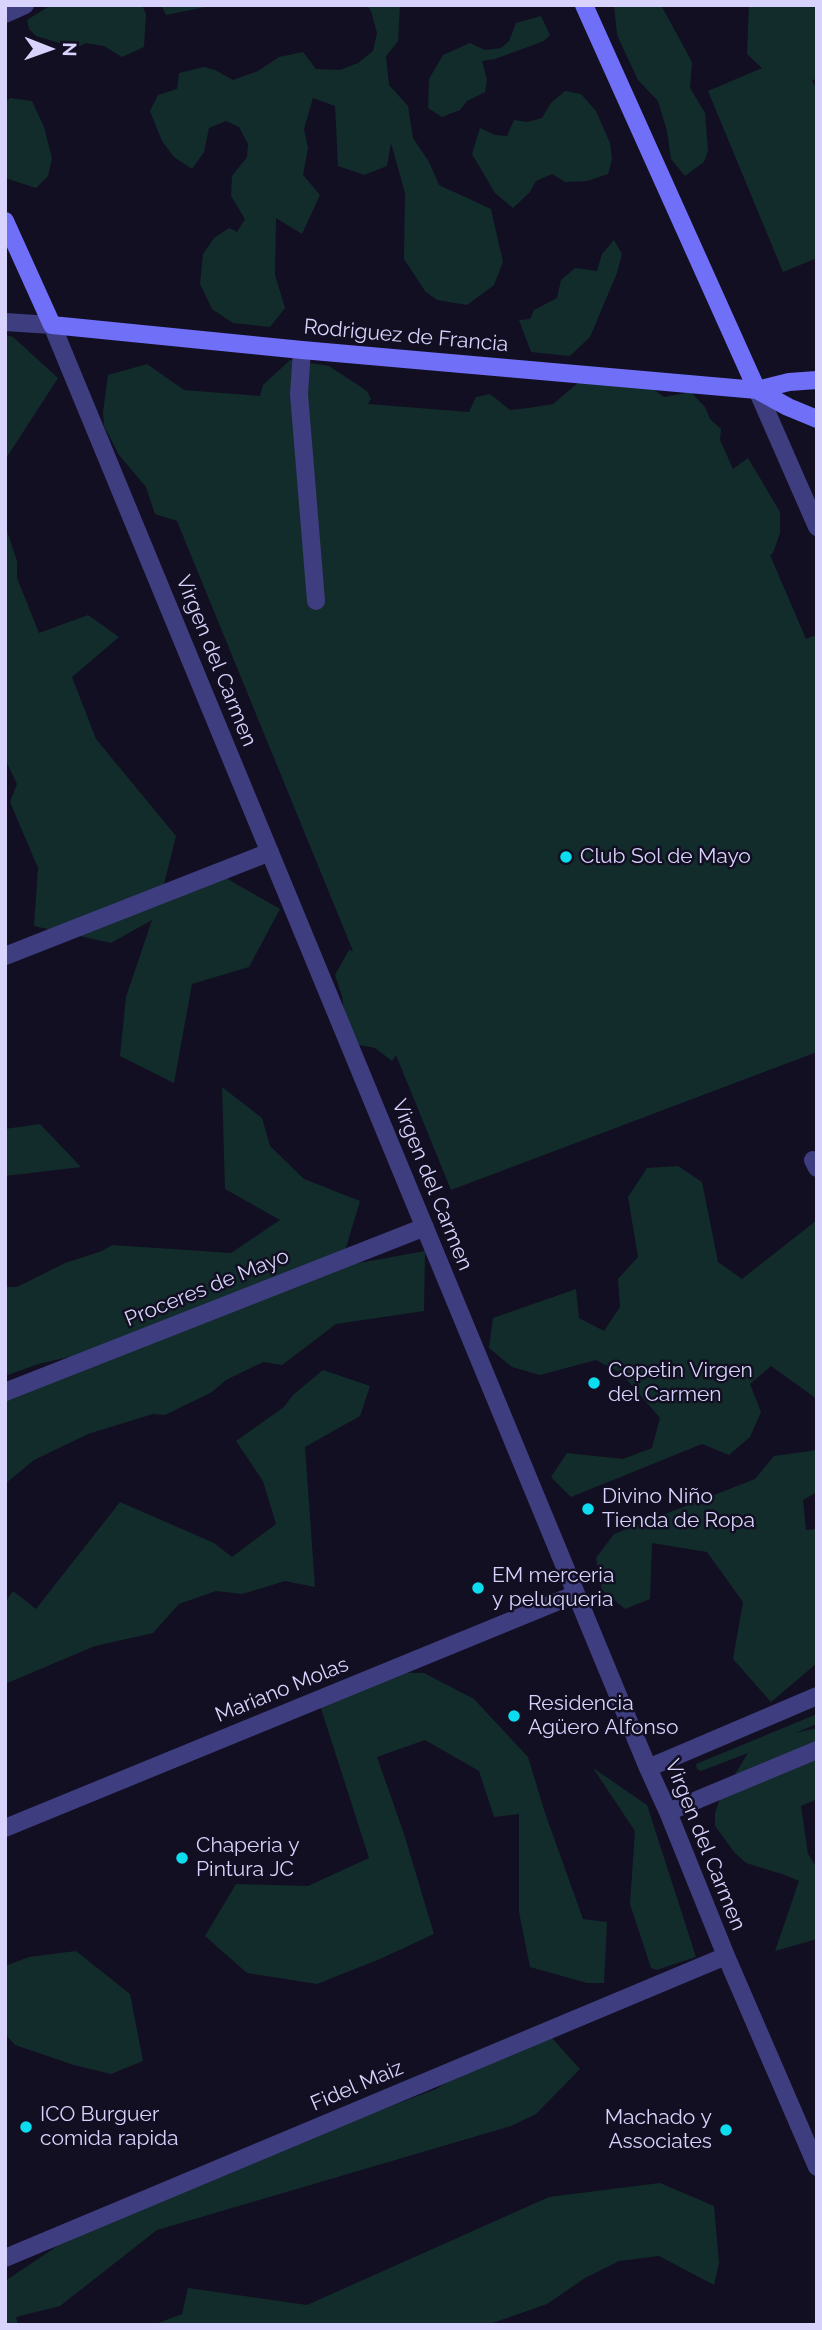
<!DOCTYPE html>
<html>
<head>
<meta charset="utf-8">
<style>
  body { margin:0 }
  #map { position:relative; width:822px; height:2330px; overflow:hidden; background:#120f22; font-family:Raleway,sans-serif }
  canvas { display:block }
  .frame { position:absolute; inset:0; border:7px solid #d7d3fd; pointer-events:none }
  .north { position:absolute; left:14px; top:14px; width:70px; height:70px; -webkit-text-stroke:5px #120f22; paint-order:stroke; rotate:91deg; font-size:19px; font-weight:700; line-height:28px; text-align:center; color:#d7d3fd }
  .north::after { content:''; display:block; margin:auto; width:24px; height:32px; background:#d7d3fd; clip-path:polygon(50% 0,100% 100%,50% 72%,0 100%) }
</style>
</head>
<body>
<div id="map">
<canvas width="822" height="2330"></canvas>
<div class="frame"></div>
<div class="north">N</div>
</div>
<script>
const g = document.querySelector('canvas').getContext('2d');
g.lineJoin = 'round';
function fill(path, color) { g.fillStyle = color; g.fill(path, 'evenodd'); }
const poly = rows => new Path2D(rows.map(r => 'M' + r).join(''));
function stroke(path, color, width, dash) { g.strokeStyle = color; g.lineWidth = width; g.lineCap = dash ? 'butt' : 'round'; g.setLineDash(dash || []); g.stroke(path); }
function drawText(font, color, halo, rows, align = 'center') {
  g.font = font + ' Raleway,sans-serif'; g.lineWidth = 5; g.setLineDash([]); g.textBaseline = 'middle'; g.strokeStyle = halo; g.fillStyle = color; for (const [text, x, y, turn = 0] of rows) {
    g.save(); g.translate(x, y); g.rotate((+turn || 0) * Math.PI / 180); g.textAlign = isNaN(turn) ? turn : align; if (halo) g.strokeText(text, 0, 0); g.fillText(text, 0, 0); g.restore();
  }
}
fill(poly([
  [51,5,142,5,146,14,144,47,122,57,104,46,86,43,76,48,36,36,29,29,27,20],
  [161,5,215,5,166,15],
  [367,5,400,5,398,41,386,56,389,85,408,106,413,138,429,162,439,185,491,209,503,262,494,285,467,305,437,300,425,291,404,259,405,193,391,143,387,166,364,175,338,166,335,106,313,98,304,129,308,148,303,175,320,195,302,234,276,218,275,275,285,308,270,327,233,323,212,309,200,284,203,254,214,238,229,228,237,232,245,219,231,196,232,176,247,157,248,144,239,127,226,121,209,128,204,152,192,169,174,157,162,141,150,111,158,95,177,89,179,73,204,67,215,70,233,80,258,71,279,57,303,52,316,69,340,70,358,63,373,51,377,33,371,11],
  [614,5,661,5,692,62,690,88,705,113,708,151,704,162,685,176,671,159,667,131,658,101,638,80,617,35],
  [749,5,817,5,817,79,812,80,817,91,817,258,783,272,708,91,762,68,747,54],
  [541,16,550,35,544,41,495,59,482,61,487,80,485,92,467,101,460,110,442,117,428,108,429,79,443,55,470,43,485,50,501,48,509,41,516,23],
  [565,91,581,94,596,111,610,143,612,159,608,174,587,181,565,182,552,174,536,181,530,192,513,208,495,193,472,154,480,128,495,135,507,136,514,120,527,122,542,118,551,103],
  [10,98,32,101,44,127,52,158,48,176,36,188,5,178,5,103],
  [614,240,622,254,617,273,590,337,570,356,531,352,519,320,530,319,534,310,557,298,561,280,575,268,597,271,602,254],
  [5,335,13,337,58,378,5,460],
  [290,360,329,366,367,391,371,399,368,404,469,412,476,397,490,394,510,410,528,408,553,404,579,382,649,386,664,397,691,392,705,407,710,419,721,429,720,440,733,469,748,458,780,512,780,533,773,553,770,555,806,639,813,636,817,637,817,1052,451,1190,396,1055,392,1061,375,1048,359,1045,344,1011,342,996,335,975,349,950,353,951,177,521,155,514,146,487,119,455,104,426,103,412,108,375,147,364,184,390,260,396,263,385],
  [5,525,17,561,17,578,39,633,88,615,119,637,72,677,96,739,176,836,161,896,224,877,280,909,249,967,192,984,174,1083,120,1056,126,997,152,920,111,943,34,926,38,868,10,802,17,784,5,759],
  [222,1087,262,1118,270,1146,304,1179,360,1201,342,1261,337,1267,425,1251,424,1311,336,1324,282,1365,263,1362,226,1380,212,1392,165,1415,153,1414,88,1434,34,1460,5,1484,5,1400,113,1347,38,1364,5,1376,5,1287,17,1287,65,1263,102,1251,112,1245,231,1253,280,1220,225,1189],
  [40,1124,81,1167,5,1176,5,1129],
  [678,1166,702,1182,718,1262,742,1279,817,1220,817,1399,771,1366,750,1384,761,1412,750,1437,729,1455,702,1444,571,1497,551,1477,567,1453,623,1459,652,1448,660,1418,622,1374,596,1360,540,1375,512,1367,489,1348,493,1318,576,1289,579,1318,604,1331,620,1307,618,1279,638,1257,628,1197,647,1168],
  [323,1370,370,1386,360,1416,305,1447,315,1587,285,1581,242,1594,216,1591,179,1604,153,1633,95,1646,5,1684,5,1603,13,1591,36,1609,120,1502,214,1543,232,1557,276,1524,263,1481,236,1441,284,1407,293,1395],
  [817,1450,817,1492,803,1500,806,1530,817,1529,817,1663,771,1702,733,1659,743,1602,707,1552,652,1543,650,1599,625,1609,602,1590,596,1558,614,1534,755,1479,774,1456],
  [369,1672,424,1673,474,1699,528,1757,545,1813,583,1919,607,1922,604,1983,587,1983,530,1967,519,1912,519,1814,494,1817,479,1771,425,1740,377,1757,404,1834,434,1934,380,1959,317,1984,247,1973,205,1936,236,1884,308,1886,369,1858,318,1699],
  [817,1714,817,1724,795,1733,817,1728,817,1799,801,1806,808,1854,817,1868,817,1939,775,1951,799,1881,785,1875,746,1863,735,1853,715,1826,715,1813,720,1799,748,1753,701,1771,697,1769,696,1764],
  [593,1768,647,1805,696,1957,656,1970,651,1968,630,1904,635,1831],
  [76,1951,130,1994,143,2061,111,2074,74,2065,15,2045,5,2034,5,1966,29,1957],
  [540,2025,580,2069,536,2114,511,2126,157,2230,60,2306,16,2317,18,2325,5,2325,5,2281,83,2229,134,2204,436,2089],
  [660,2183,714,2206,719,2263,714,2285,659,2256,619,2261,585,2278,547,2304,487,2325,153,2325,182,2314,188,2288,307,2305,549,2197]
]), '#122c2b');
stroke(poly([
  [302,350,299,394,316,601]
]), '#3e3d7f', 18);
stroke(poly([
  [5,14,25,5],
  [52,325,648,1768,668,1812,726,1956,817,2167],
  [5,956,270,852],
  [813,1160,817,1168],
  [5,1392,425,1227],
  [648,1768,817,1696],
  [668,1812,817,1750],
  [5,1828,576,1594],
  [5,2258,726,1956]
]), '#3e3d7f', 18);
stroke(poly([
  [5,322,52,325],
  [757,390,817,527]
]), '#3e3d7f', 18);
stroke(poly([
  [584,5,757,390,788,407,817,419],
  [5,221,52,325,302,350,757,390,789,382,817,380]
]), '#706ff8', 18);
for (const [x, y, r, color] of [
  [566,857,7,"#0cdcef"],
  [594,1383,7,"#0cdcef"],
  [588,1509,7,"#0cdcef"],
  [478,1588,7,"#0cdcef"],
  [514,1716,7,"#0cdcef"],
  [182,1858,7,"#0cdcef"],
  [26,2127,7,"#0cdcef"],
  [726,2130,7,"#0cdcef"]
]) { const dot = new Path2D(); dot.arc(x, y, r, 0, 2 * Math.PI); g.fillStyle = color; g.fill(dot); stroke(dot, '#120f22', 2.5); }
drawText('21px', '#d7d3fd', '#120f22', [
  ["Rodriguez de Francia",406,336,5],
  ["Virgen del Carmen",216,661,68],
  ["Virgen del Carmen",432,1185,68],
  ["Proceres de Mayo",207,1288,-22],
  ["Mariano Molas",282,1690,-22],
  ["Virgen del Carmen",705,1845,68],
  ["Fidel Maiz",357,2086,-23]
]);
drawText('21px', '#d7d3fd', '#120f22', [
  ["Club Sol de Mayo",580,857],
  ["Copetin Virgen",608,1371],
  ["del Carmen",608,1395],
  ["Divino Niño",602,1497],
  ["Tienda de Ropa",602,1521],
  ["EM merceria",492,1576],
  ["y peluqueria",492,1600],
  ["Residencia",528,1704],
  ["Agüero Alfonso",528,1728],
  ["Chaperia y",196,1846],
  ["Pintura JC",196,1870],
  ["ICO Burguer",40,2115],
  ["comida rapida",40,2139],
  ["Machado y",712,2118,"right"],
  ["Associates",712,2142,"right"]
], 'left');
</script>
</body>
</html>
